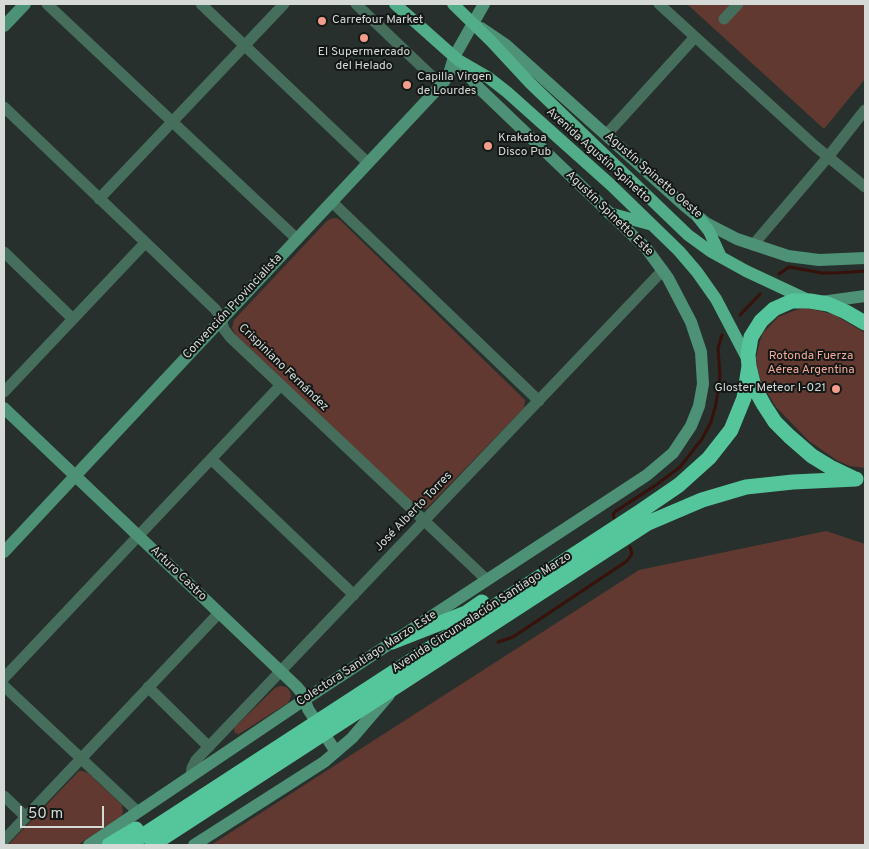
<!DOCTYPE html>
<html>
<head>
<meta charset="utf-8">
<style>
  body { margin:0 }
  #map { position:relative; width:869px; height:849px; overflow:hidden; background:#27302c; font-family:Overpass,sans-serif }
  canvas { display:block }
  .frame { position:absolute; inset:0; border:5px solid #d5dad7; pointer-events:none }
  .scale { position:absolute; left:20px; top:806px; width:84px; height:22px; box-sizing:border-box; border:2px solid #d5dad7; border-top:0; padding-left:6px; font-size:15px; line-height:18px; white-space:nowrap; color:#d5dad7; -webkit-text-stroke:4px #131715; paint-order:stroke }
</style>
</head>
<body>
<div id="map">
<canvas width="869" height="849"></canvas>
<div class="frame"></div>
<div class="scale">50 m</div>
</div>
<script>
const g = document.querySelector('canvas').getContext('2d');
g.lineJoin = 'round';
function fill(path, color) { g.fillStyle = color; g.fill(path, 'evenodd'); }
const poly = rows => new Path2D(rows.map(r => 'M' + r).join(''));
function stroke(path, color, width, dash) { g.strokeStyle = color; g.lineWidth = width; g.lineCap = dash ? 'butt' : 'round'; g.setLineDash(dash || []); g.stroke(path); }
function drawText(font, color, halo, rows, align = 'center') {
  g.font = font + ' Overpass,sans-serif'; g.lineWidth = 4; g.setLineDash([]); g.textBaseline = 'middle'; g.strokeStyle = halo; g.fillStyle = color; for (const [text, x, y, turn = 0] of rows) {
    g.save(); g.translate(x, y); g.rotate((+turn || 0) * Math.PI / 180); g.textAlign = isNaN(turn) ? turn : align; if (halo) g.strokeText(text, 0, 0); g.fillText(text, 0, 0); g.restore();
  }
}
fill(poly([
  [687,4,865,4,865,79,824,129],
  [336,218,340,220,525,400,524,408,427,508,420,509,415,506,236,335,232,328,234,320,326,222,330,219],
  [806,308,833,314,865,333,865,468,850,466,838,461,809,441,776,407,761,382,757,366,756,358,760,341,763,333,778,317,796,310],
  [826,531,865,544,865,845,211,845,639,570],
  [280,686,286,687,290,691,291,697,288,703,239,734,235,733,234,729,235,727,275,688],
  [79,771,83,771,88,773,122,805,123,812,121,816,78,845,8,845]
]), '#623931');
stroke(poly([
  [779,274,789,267,822,273,836,273,865,271],
  [740,315,760,294],
  [614,518,613,514,616,511,656,485,680,467,702,439,711,422,716,404,720,376,718,348,722,335],
  [498,642,513,637,627,561,632,554,630,547]
]), '#37110a', 3);
stroke(poly([
  [47,4,297,239],
  [201,4,368,163],
  [356,4,441,85],
  [659,4,815,146,865,187],
  [724,19,738,4],
  [4,107,215,309,220,316,224,329,230,337,487,580],
  [606,135,695,37],
  [99,199,284,4],
  [332,202,539,401],
  [753,245,828,157,865,110],
  [4,252,73,319],
  [4,392,145,243],
  [211,459,354,595],
  [4,678,281,385],
  [4,686,138,812],
  [148,687,209,747],
  [191,776,192,768,196,760,663,270],
  [4,796,26,817],
  [4,840,219,613]
]), '#456e5c', 11);
stroke(poly([
  [4,26,25,4],
  [481,28,506,45,685,206,706,223,737,239,788,256,819,260,865,258],
  [821,302,865,296],
  [4,408,296,686,302,693,308,709,336,752],
  [4,552,443,83,449,74,454,57,484,4],
  [89,845,304,700,647,475,673,453,691,426,699,406,703,384,701,352,691,322,668,278,646,248,479,88,454,57],
  [194,845,324,762,352,738,389,695]
]), '#4d9276', 12);
stroke(poly([
  [395,4,458,60,489,78,507,92,611,185,679,251,697,272,716,299,748,360],
  [453,4,491,41,530,83,688,235,710,251,746,271,808,300],
  [609,213,649,224],
  [698,217,709,231,721,257]
]), '#52ad89', 12);
stroke(poly([
  [853,478,830,467,812,456,789,436,775,422,764,405,754,387,749,366,748,355,751,337,761,321,774,309,792,301,810,301,828,304,846,312,865,323],
  [392,642,466,613,482,602],
  [109,845,136,829],
  [128,845,641,511,679,485,709,458,731,430,744,398,749,366],
  [152,845,648,523,702,500,746,487,793,482,856,479]
]), '#55c69b', 15);
for (const [x, y, r, color] of [
  [322,21,5,"#f49d8c"],
  [364,38,5,"#f49d8c"],
  [407,85,5,"#f49d8c"],
  [488,146,5,"#f49d8c"],
  [836,389,5,"#f49d8c"]
]) { const dot = new Path2D(); dot.arc(x, y, r, 0, 2 * Math.PI); g.fillStyle = color; g.fill(dot); stroke(dot, '#131715', 2); }
drawText('12px', '#d5dad7', '#131715', [
  ["Carrefour Market",332,21],
  ["El Supermercado",364,53,"center"],
  ["del Helado",364,67,"center"],
  ["Capilla Virgen",417,78],
  ["de Lourdes",417,92],
  ["Krakatoa",498,139],
  ["Disco Pub",498,153],
  ["Gloster Meteor I-021",826,389,"right"]
], 'left');
drawText('12px', '#d5dad7', '#131715', [
  ["Avenida Agustín Spinetto",598,156,42],
  ["Agustín Spinetto Oeste",653,176,41],
  ["Agustín Spinetto Este",609,214,44],
  ["Convención Provincialista",233,307,-47],
  ["Crispiniano Fernández",283,368,44],
  ["José Alberto Torres",414,512,-46],
  ["Arturo Castro",178,574,44],
  ["Avenida Circunvalación Santiago Marzo",482,613,-33],
  ["Colectora Santiago Marzo Este",367,659,-33]
]);
drawText('12px', '#f4a99a', '#131715', [
  ["Rotonda Fuerza",811,357],
  ["Aérea Argentina",811,371]
]);
</script>
</body>
</html>
